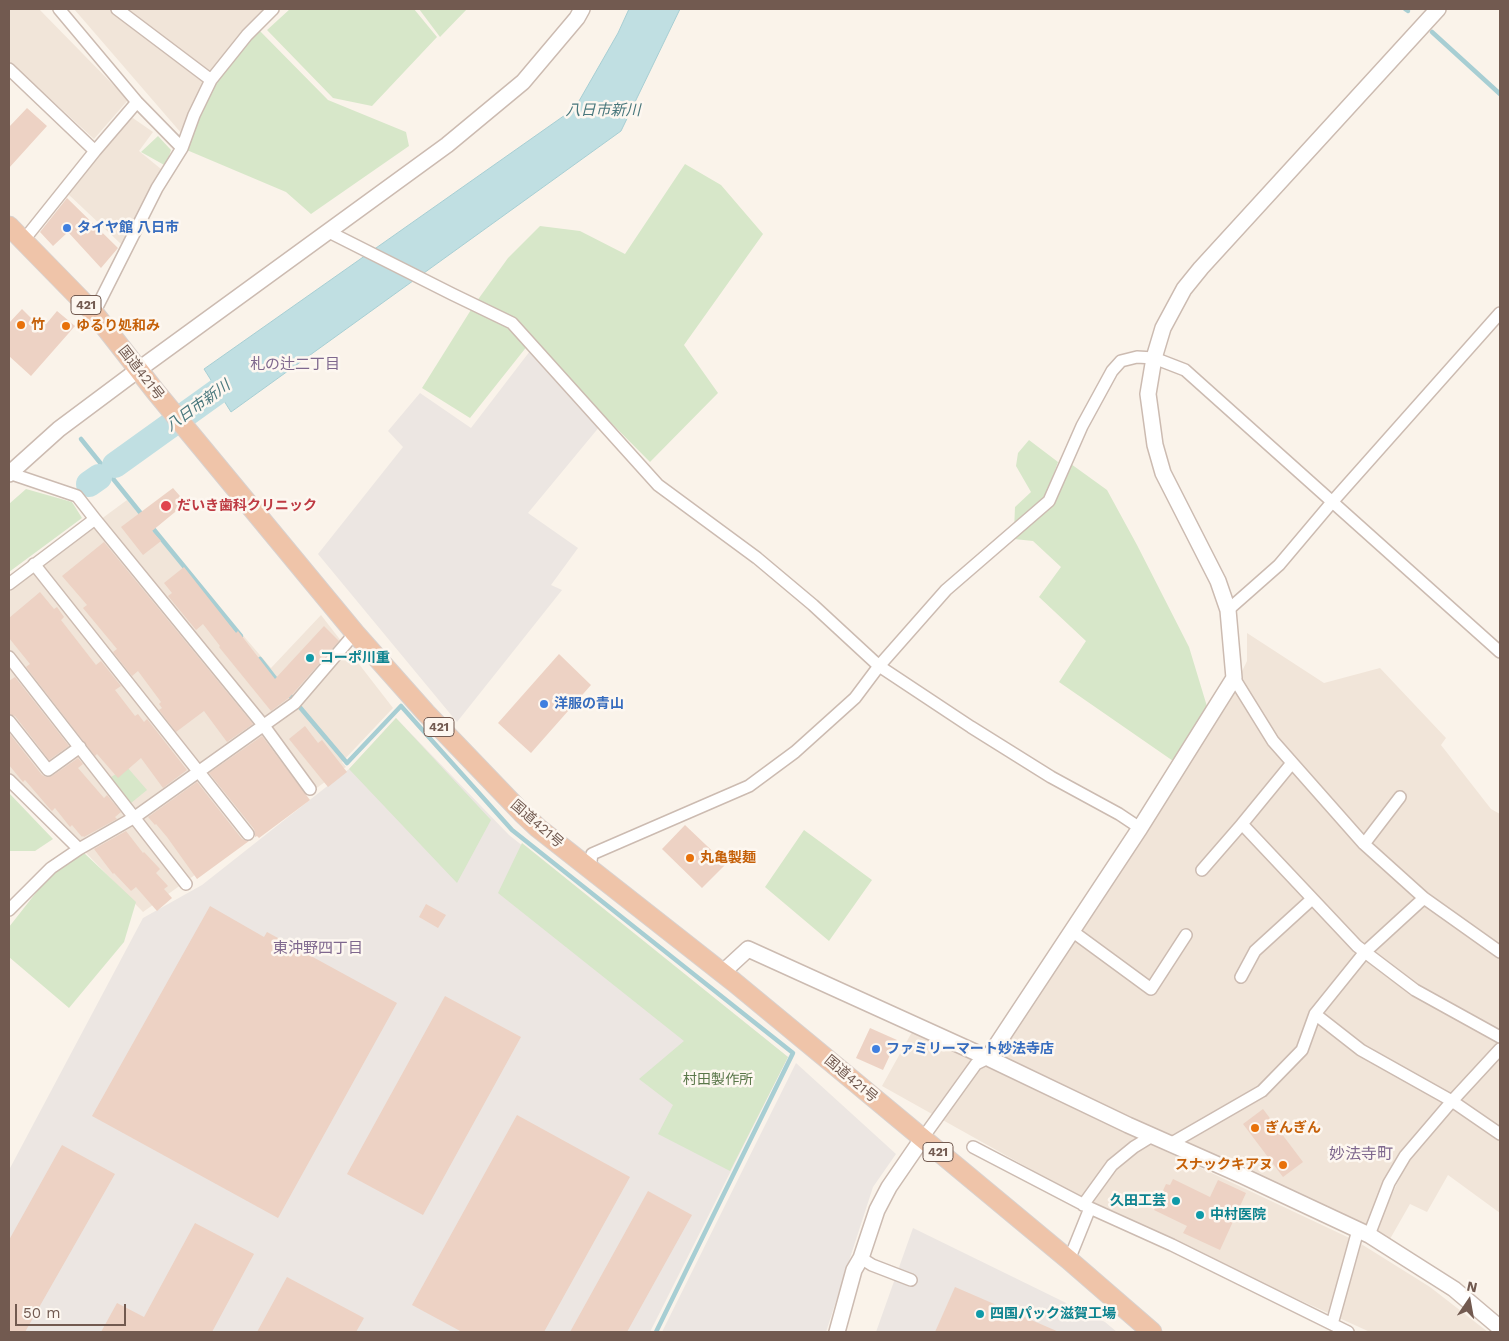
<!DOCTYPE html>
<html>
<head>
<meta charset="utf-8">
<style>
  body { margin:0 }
  #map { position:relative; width:1509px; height:1341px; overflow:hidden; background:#faf3ea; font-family:"Work Sans",sans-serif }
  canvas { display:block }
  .frame { position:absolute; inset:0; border:10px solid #725a50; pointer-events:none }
  .north { position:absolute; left:1444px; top:1276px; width:50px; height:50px; -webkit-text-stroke:4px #fdf7f0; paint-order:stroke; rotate:12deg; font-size:14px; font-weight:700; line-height:20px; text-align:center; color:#725a50 }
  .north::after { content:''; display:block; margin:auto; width:18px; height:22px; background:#725a50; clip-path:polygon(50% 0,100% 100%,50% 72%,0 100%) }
  .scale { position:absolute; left:15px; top:1304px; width:111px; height:22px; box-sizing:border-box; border:2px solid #725a50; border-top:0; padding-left:6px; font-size:15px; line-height:18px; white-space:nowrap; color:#725a50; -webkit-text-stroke:4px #fdf7f0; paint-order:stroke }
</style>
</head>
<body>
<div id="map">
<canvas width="1509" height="1341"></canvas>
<div class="frame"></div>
<div class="north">N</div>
<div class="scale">50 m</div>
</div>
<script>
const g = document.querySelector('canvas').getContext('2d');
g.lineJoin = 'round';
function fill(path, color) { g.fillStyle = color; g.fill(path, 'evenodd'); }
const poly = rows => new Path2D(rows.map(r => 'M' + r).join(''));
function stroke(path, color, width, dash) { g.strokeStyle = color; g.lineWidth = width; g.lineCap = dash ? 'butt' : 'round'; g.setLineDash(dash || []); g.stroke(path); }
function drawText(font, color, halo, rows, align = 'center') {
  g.font = font + ' "Work Sans","Noto Sans JP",sans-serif'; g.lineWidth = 5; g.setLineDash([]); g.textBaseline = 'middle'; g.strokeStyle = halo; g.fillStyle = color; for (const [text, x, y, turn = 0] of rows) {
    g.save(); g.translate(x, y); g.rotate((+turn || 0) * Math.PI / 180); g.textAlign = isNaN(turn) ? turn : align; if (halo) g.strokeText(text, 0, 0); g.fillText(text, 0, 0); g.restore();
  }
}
fill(poly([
  [9,9,39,9,128,100,94,139,9,61],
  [74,9,266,9,258,14,210,72,182,134],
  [130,116,153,132,139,151,161,169,121,244,67,193],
  [127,500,271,668,321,615,393,708,342,762,346,767,143,912,9,773,9,587],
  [1247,633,1324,683,1380,668,1446,738,1441,745,1491,809,1500,814,1500,1044,1402,1152,1365,1228,995,1056,1231,694,1247,661],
  [912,1032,1138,1138,1082,1198,882,1086],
  [1500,1057,1500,1213,1448,1175,1427,1212,1410,1204,1390,1239,1376,1229,1410,1156],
  [1150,1144,1358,1242,1430,1287,1488,1332,1370,1332,1088,1204,1113,1171,1132,1151]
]), '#f1e5d9');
fill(poly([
  [530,351,600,426,528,513,578,548,551,585,562,590,457,722,318,554,403,447,388,431,420,393,471,428],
  [396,718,509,835,788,1057,650,1332,9,1332,9,1170,143,918,202,885,349,769],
  [796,1063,896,1154,873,1187,826,1332,662,1332],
  [913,1228,1105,1322,1117,1332,876,1332]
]), '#ece6e2');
fill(poly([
  [290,9,414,9,437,37,372,106,333,98,267,30],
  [419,9,467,9,440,37],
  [256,27,328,100,406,132,409,146,311,214,286,192,182,148,211,80],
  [158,136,171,150,166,166,141,152],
  [685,164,721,185,763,234,684,345,718,393,650,462,515,326,528,345,470,418,422,388,474,305,508,258,540,226,580,231,625,254],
  [1029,440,1058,462,1050,484,1049,501,1014,531,1015,507,1031,492,1016,466,1018,453],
  [1071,464,1107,490,1137,545,1189,647,1209,713,1176,763,1059,682,1086,641,1039,597,1061,567,1033,541,1014,539,1052,504],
  [26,489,72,502,82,518,9,572,9,504],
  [396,718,491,820,457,883,349,769],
  [127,767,147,790,131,803,108,779],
  [9,793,53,839,35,851,9,851],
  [804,830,872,880,829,941,765,887],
  [522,843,788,1057,730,1171,658,1134,673,1105,639,1079,684,1041,498,893],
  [83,852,136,902,124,942,69,1008,9,957,9,927,53,871]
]), '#d7e7c9');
const water = poly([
  [629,9,680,9,621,131,231,412,204,369,575,108,618,33,629,9]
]);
fill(water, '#c0dfe2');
stroke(water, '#a7ced3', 1);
stroke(poly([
  [1405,9,1408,11],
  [1432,32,1500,94],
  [81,439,143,516],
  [151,526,241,636],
  [260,659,278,682],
  [287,692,347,763,401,706,512,830,793,1053,656,1332]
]), '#a7ced3', 4.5);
stroke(poly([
  [115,465,246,371],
  [89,484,99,477]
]), '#c0dfe2', 26);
fill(poly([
  [27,108,47,126,9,168,9,127],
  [67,198,118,248,101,268,68,232,53,246,40,232],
  [22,309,38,325,42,319,47,323,57,311,75,326,31,376,9,356,9,323],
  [173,488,186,503,152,531,161,541,143,555,121,527],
  [104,542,253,724,227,742,204,711,176,732,159,710,162,708,159,704,161,702,138,671,132,676,113,652,117,649,83,608,87,605,62,576],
  [184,567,236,633,238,631,275,679,324,626,339,641,290,697,271,711,219,647,220,646,203,624,196,630,168,596,172,593,164,583],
  [40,592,54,609,57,607,64,617,61,620,96,665,101,661,121,686,115,690,135,716,138,714,144,722,147,719,187,770,163,788,141,758,118,778,97,754,95,756,26,667,30,664,9,638,9,618],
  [559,654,591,685,531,753,498,723],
  [15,677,69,746,49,760,15,716,9,714,9,681],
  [305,726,318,743,322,740,347,772,328,787,289,739],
  [9,733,42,775,46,777,52,776,78,758,83,764,78,768,104,798,107,795,121,812,115,817,117,819,84,837,83,836,82,837,72,825,70,827,55,808,52,811,50,809,25,780,23,782,9,765],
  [262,736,310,800,259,838,257,836,255,837,255,833,254,829,209,773],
  [197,782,242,839,249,841,197,879,167,837,156,824,155,825,148,817],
  [685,825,726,864,702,888,662,849],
  [126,831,143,853,144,852,160,869,156,873,168,886,164,889,172,898,157,911,136,887,131,891,114,873,113,874,94,849],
  [426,904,446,915,438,928,419,917],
  [210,906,264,937,267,932,397,1003,278,1218,92,1116],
  [445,996,521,1037,423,1215,347,1174],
  [870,1028,897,1040,883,1070,856,1058],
  [1263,1109,1303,1162,1283,1177,1243,1124],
  [517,1115,630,1177,544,1332,462,1332,412,1305],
  [62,1145,115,1174,25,1332,9,1332,9,1240],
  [1173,1179,1210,1197,1218,1180,1246,1193,1220,1250,1183,1233,1187,1226,1154,1210,1166,1184,1170,1185],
  [648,1191,692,1215,627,1332,570,1332],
  [195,1223,254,1254,212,1332,101,1332,117,1303,144,1317],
  [287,1277,364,1318,356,1332,257,1332],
  [955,1287,1059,1332,935,1332]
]), '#edd2c4');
const minor = poly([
  [59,9,137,102,182,148],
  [117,9,211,80],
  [9,69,95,151,23,241],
  [95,151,137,102],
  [329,232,452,294,512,323,658,485,757,558,813,605,879,666,971,727,1051,777,1119,814,1140,828],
  [94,313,157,188,182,148,194,115,211,80,247,35,273,9],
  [9,473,77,496,95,519,264,726,310,789],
  [34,564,248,834],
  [9,584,95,519],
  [1228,610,1279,565,1333,501,1500,313],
  [9,657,186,884],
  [1234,678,1273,741,1364,844,1424,898,1500,952],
  [9,721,48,770,80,747],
  [1292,763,1242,824,1357,946,1415,990,1500,1037],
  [9,780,79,849],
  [1364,844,1400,797],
  [590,868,592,854,749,786,795,752,855,698,879,666,946,590,1049,501,1082,426,1112,371,1121,361,1137,357,1154,358,1185,370,1500,652],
  [1202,870,1242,824],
  [9,910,51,868,79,849,135,817,295,703,355,633],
  [1072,931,1151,989,1186,935],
  [1241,977,1255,951,1312,899],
  [1315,1014,1361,1050,1452,1101,1500,1134],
  [922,1139,976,1064,988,1058],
  [1170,1144,1262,1091,1302,1050,1315,1014,1365,952,1424,898],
  [973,1147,1090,1208,1172,1245,1348,1332],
  [1083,1205,1112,1165,1134,1147,1152,1136],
  [1369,1235,1389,1183,1405,1156,1452,1101,1500,1049],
  [861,1258,872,1265,911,1280],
  [1069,1260,1090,1208],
  [1332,1324,1358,1230]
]);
const tertiary = poly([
  [9,474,59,429,138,370,447,145,523,82,577,18,582,9],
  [722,973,748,949,988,1058,1128,1125,1243,1176,1369,1235,1454,1289,1500,1328],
  [988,1058,1140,828,1234,678,1228,610,1218,581,1163,473,1155,445,1148,394,1154,358,1163,328,1184,289,1201,268,1438,9],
  [837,1332,854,1270,861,1258,877,1210,889,1187,922,1139]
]);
const trunk = poly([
  [9,226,94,313,155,391,355,633,426,713,522,813,538,828,734,982,832,1063,1069,1260,1152,1332]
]);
stroke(minor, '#ccbbb1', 14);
stroke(tertiary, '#ccbbb1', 18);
stroke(trunk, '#d8d1ce', 21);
stroke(minor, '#fff', 11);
stroke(tertiary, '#fff', 15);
stroke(trunk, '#efc4a9', 19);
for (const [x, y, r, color] of [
  [67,228,5,"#3f7fe0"],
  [21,325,5,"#e8710a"],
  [66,326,5,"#e8710a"],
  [166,506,6,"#e0444e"],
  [310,658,5,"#0f9aa8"],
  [544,704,5,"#3f7fe0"],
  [690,858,5,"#e8710a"],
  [876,1049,5,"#3f7fe0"],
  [1255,1128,5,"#e8710a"],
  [1283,1165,5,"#e8710a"],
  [1176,1201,5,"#0f9aa8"],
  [1200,1215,5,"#0f9aa8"],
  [980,1314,5,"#0f9aa8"]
]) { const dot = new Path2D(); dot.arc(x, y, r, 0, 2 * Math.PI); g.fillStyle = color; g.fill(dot); stroke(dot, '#fdf7f0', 2); }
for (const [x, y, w] of [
  [86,305,30],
  [439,727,30],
  [938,1152,30]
]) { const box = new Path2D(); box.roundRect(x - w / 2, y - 9.5, w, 19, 4); g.fillStyle = '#fdf7f0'; g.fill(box); stroke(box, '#725a50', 1); }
drawText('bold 12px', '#725a50', null, [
  ["421",86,305],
  ["421",439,727],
  ["421",938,1152]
]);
drawText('bold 14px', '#366cbe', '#fdf7f0', [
  ["タイヤ館 八日市",77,228],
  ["洋服の青山",554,704],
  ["ファミリーマート妙法寺店",886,1049]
], 'left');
drawText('bold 14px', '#c56008', '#fdf7f0', [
  ["竹",31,325],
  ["ゆるり処和み",76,326],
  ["丸亀製麺",700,858],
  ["ぎんぎん",1265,1128],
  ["スナックキアヌ",1273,1165,"right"]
], 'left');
drawText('14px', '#725a50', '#fdf7f0', [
  ["国道421号",141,373,52],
  ["国道421号",537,824,41],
  ["国道421号",851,1079,40]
]);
drawText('bold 14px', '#be3a42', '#fdf7f0', [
  ["だいき歯科クリニック",177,506]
], 'left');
drawText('bold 14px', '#0d838f', '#fdf7f0', [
  ["コーポ川重",320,658],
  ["久田工芸",1166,1201,"right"],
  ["中村医院",1210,1215],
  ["四国パック滋賀工場",990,1314]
], 'left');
drawText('14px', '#597749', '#fdf7f0', [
  ["村田製作所",718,1080]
]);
drawText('italic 15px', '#48777c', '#fdf7f0', [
  ["八日市新川",603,111],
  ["八日市新川",198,406,-36]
]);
drawText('15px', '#7f688e', '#fdf7f0', [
  ["札の辻二丁目",295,365],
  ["東沖野四丁目",318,949]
]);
drawText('16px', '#7f688e', '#fdf7f0', [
  ["妙法寺町",1361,1154]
]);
</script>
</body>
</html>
